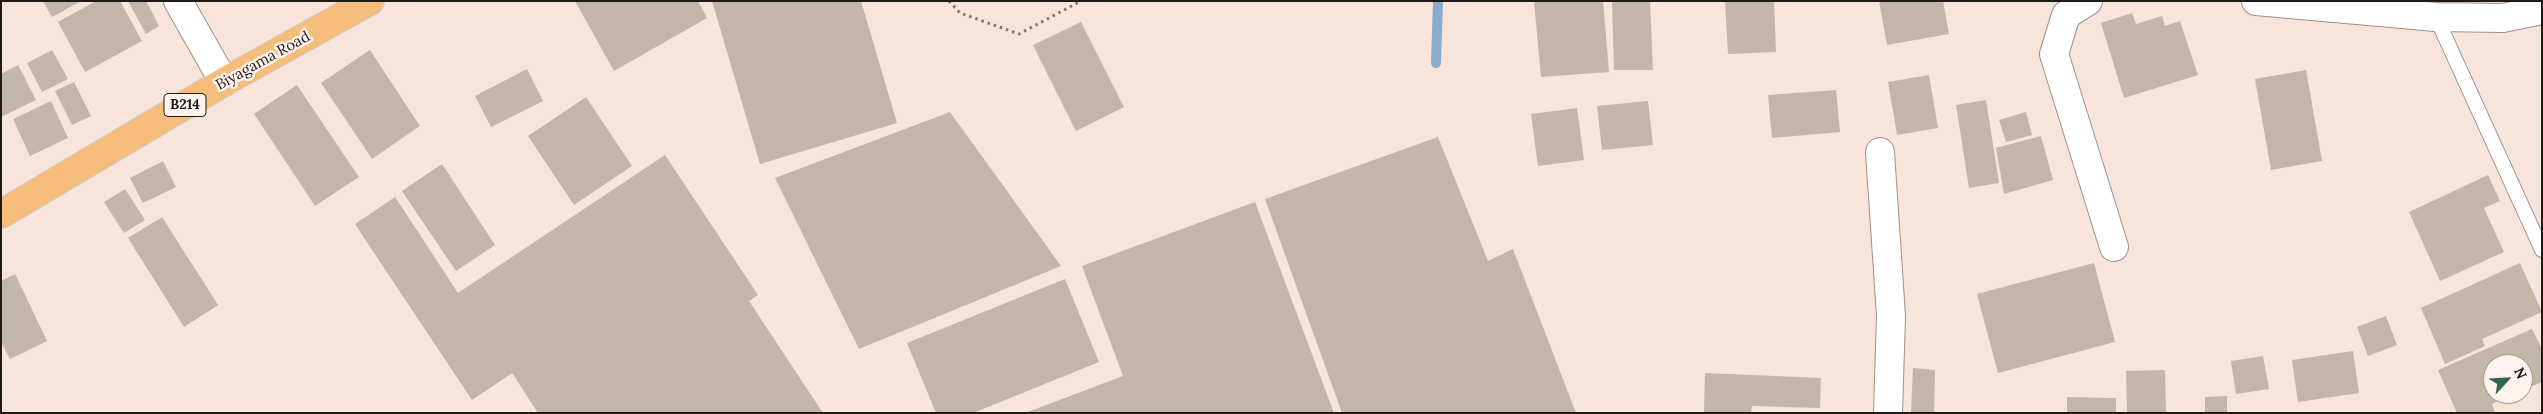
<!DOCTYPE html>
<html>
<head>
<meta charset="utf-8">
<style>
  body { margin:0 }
  #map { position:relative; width:2543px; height:414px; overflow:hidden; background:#f7e4da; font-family:Lora,serif }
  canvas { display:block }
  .frame { position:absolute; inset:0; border:2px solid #201a16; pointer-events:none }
  .north { position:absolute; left:2483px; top:354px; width:50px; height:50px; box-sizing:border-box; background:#fff3ed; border:1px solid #a69c97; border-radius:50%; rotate:65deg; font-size:14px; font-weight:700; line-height:20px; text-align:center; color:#201a16 }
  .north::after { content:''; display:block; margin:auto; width:18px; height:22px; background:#2c6954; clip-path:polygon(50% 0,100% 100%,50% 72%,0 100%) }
</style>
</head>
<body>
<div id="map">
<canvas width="2543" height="414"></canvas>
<div class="frame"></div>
<div class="north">N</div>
</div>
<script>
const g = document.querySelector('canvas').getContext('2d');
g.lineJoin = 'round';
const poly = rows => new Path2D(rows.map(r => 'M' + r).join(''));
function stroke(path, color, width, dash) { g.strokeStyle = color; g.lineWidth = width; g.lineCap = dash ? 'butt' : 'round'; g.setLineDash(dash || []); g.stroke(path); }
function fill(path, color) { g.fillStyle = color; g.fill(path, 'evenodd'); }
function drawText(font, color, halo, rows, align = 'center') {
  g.font = font + ' Lora,serif'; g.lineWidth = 5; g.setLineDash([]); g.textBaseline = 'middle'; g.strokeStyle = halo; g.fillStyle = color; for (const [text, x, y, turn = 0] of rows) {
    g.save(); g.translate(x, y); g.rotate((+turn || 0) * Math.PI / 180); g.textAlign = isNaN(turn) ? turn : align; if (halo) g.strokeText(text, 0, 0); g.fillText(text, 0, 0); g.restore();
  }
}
stroke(poly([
  [1436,63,1438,1]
]), '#8caacb', 10);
fill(poly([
  [43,1,81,1,52,17],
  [96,1,120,1,142,41,85,72,58,22],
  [128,1,146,1,159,26,146,34],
  [575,1,698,1,707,18,614,71],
  [712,1,861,1,897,123,760,164],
  [1534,1,1603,1,1609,72,1541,77],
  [1612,1,1650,1,1653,70,1614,70],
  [1725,1,1774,1,1776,52,1728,54],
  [1879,1,1943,1,1949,34,1887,45],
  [2132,13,2136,24,2162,16,2165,26,2180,21,2198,75,2124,98,2101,23],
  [1081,22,1124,107,1076,131,1033,45],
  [52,50,68,79,42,92,27,63],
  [370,50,420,126,372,159,321,83],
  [18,65,36,100,1,117,1,74],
  [527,69,543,101,491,127,475,96],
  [2306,70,2322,161,2271,170,2255,79],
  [1929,75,1938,128,1897,135,1888,82],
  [74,82,91,116,72,125,55,91],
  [297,85,359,177,315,206,254,114],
  [1836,90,1840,132,1772,138,1768,95],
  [586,97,632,166,574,205,528,136],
  [1986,100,1999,183,1969,188,1956,105],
  [51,101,68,138,30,156,13,119],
  [1648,101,1653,145,1602,150,1597,106],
  [1577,108,1584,160,1538,166,1531,114],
  [950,112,1061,266,859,349,775,178],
  [2026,112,2032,135,2006,142,1999,120],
  [2041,136,2053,180,2004,194,1996,148],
  [1438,137,1488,261,1513,249,1576,413,1342,413,1265,199],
  [665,155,758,295,749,301,823,413,538,413,512,373,472,400,355,224,395,197,458,293],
  [163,161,176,187,143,203,130,178],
  [442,164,495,245,456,271,402,191],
  [2488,175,2500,201,2484,208,2504,252,2440,281,2409,212],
  [125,189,145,220,124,233,104,202],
  [1255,202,1334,413,1025,413,1123,376,1082,266],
  [162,217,218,305,184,327,128,238],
  [2094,263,2115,342,1998,373,1977,294],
  [2520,263,2542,312,2482,339,2485,346,2445,364,2421,308],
  [15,274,47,341,10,359,1,342,1,281],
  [1065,279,1099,362,973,413,936,413,907,343],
  [2386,316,2397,345,2368,356,2357,327],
  [2532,329,2542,349,2542,382,2523,390,2523,364,2493,364,2493,394,2514,394,2492,404,2495,413,2457,413,2438,370],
  [2353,351,2359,393,2298,402,2292,360],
  [2263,356,2269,389,2236,394,2231,361],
  [1913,368,1935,370,1934,413,1911,413],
  [2165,370,2166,413,2127,413,2126,371],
  [1705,373,1821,378,1820,408,1752,406,1751,413,1704,413],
  [2227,396,2227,413,2205,413,2205,397],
  [2067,397,2116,398,2116,413,2067,413]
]), '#c3b5a7');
const lane = poly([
  [2436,17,2542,250]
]);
const street = poly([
  [178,1,224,82],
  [2088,1,2066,15,2054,54,2114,247],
  [2256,1,2436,17,2503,18,2542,10],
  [1880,152,1891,316,1888,413]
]);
const primary = poly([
  [1,214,224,82,370,1]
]);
stroke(lane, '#a29087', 16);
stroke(street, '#a29087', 30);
stroke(primary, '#cecdcc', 30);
stroke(poly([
  [949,1,960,13,1019,34,1081,1]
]), '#837770', 3, [2.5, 4]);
stroke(lane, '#fff', 14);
stroke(street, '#fff', 28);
stroke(primary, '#f6bd7a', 28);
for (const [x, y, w] of [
  [185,105,42]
]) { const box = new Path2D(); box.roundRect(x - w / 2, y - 11.5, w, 23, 4); g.fillStyle = '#fff3ed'; g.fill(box); stroke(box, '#201a16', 1); }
drawText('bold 14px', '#201a16', null, [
  ["B214",185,105]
]);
drawText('15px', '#201a16', '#fff3ed', [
  ["Biyagama Road",263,61,-29]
]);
</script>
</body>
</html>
